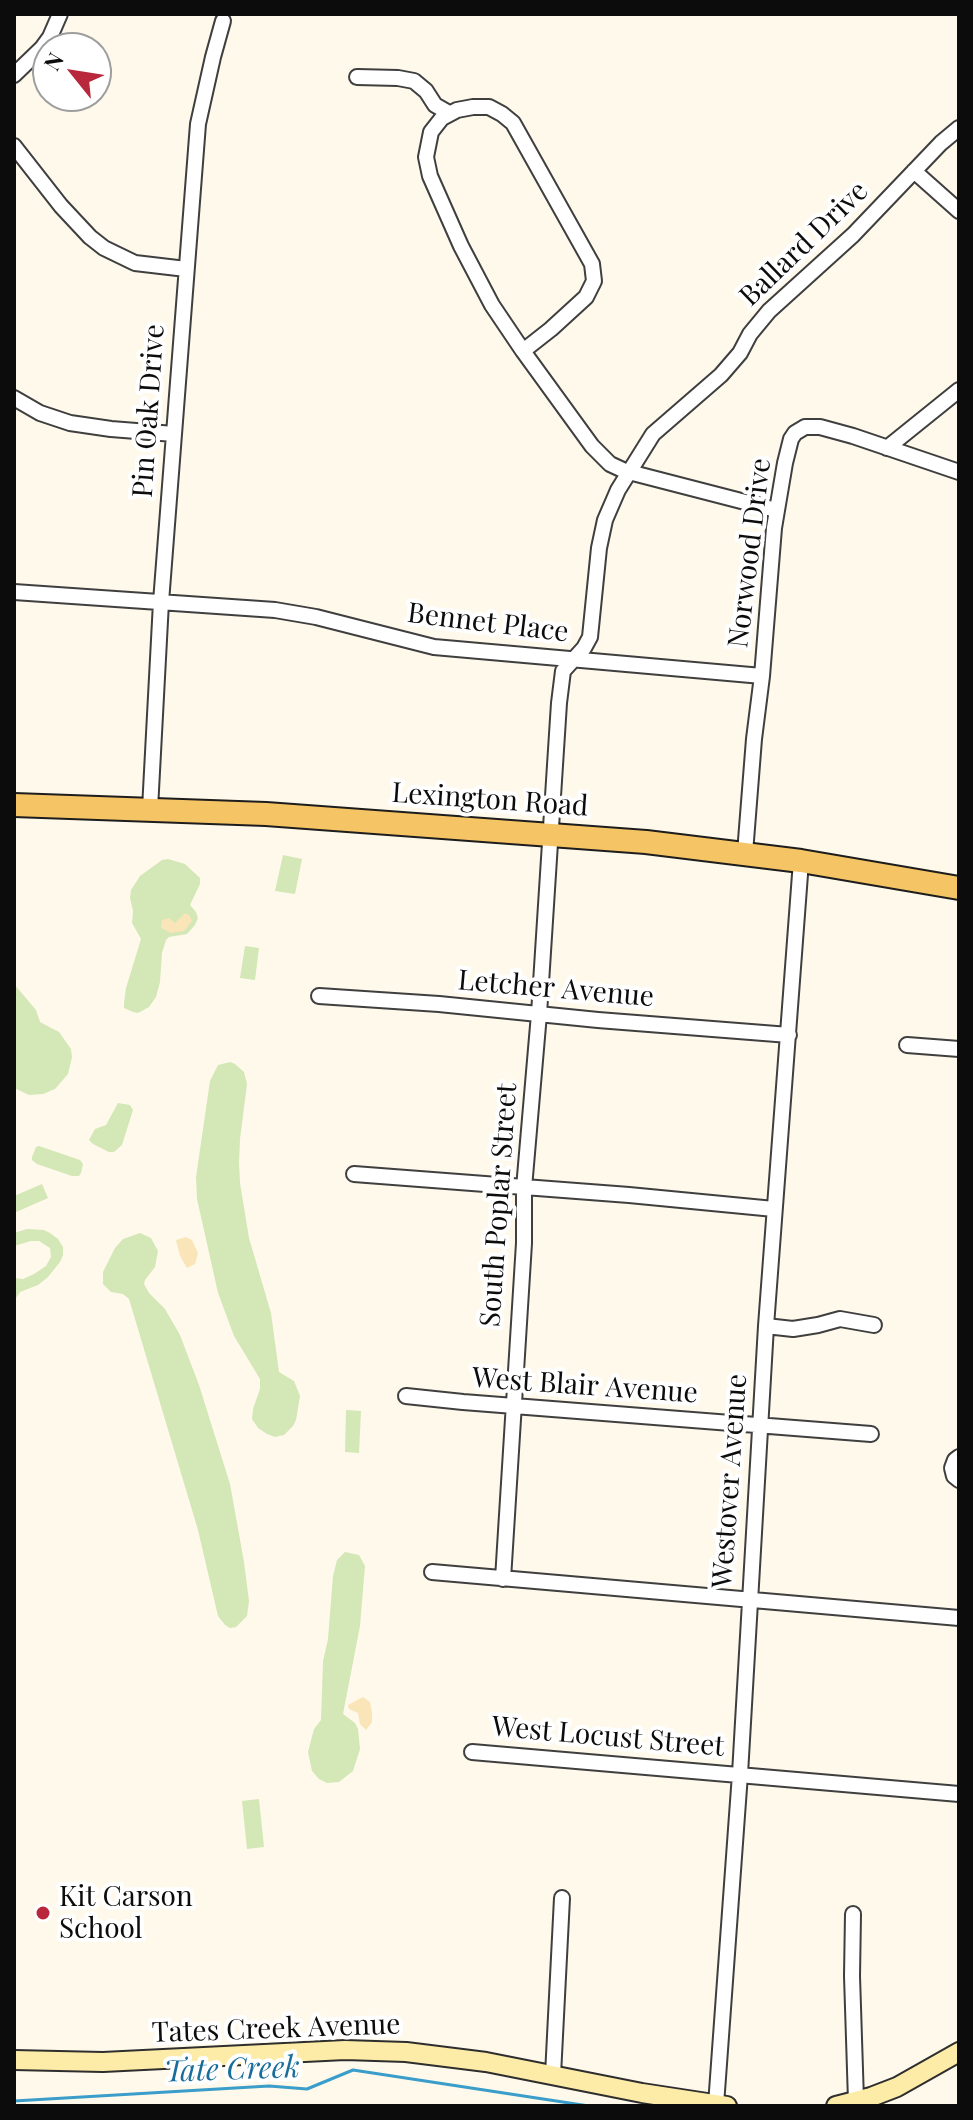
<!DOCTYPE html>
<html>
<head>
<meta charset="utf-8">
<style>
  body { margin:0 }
  #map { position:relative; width:973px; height:2120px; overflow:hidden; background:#fff9eb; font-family:"Playfair Display",serif }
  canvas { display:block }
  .frame { position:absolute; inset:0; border:16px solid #0c0c0c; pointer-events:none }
  .north { position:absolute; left:32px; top:32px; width:80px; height:80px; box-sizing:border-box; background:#fff; border:2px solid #9e9e9e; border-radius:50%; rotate:300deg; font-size:22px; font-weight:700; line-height:32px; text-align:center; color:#0c0c0c }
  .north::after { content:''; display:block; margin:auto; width:28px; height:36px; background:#b8273c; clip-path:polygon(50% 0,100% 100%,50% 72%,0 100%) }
</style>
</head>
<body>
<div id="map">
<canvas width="973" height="2120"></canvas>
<div class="frame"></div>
<div class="north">N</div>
</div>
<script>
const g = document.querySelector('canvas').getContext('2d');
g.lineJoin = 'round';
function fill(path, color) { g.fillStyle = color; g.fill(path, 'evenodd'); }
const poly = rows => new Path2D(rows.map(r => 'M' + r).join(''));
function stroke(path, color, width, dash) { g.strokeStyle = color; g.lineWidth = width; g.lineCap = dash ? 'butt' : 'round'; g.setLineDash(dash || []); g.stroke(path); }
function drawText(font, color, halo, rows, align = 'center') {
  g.font = font + ' "Playfair Display",serif'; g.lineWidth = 8; g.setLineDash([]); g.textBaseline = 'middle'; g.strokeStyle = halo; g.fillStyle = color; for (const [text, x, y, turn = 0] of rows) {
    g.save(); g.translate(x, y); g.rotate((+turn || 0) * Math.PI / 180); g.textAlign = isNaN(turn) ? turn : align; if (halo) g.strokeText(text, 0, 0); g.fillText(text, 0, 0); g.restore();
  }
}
fill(poly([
  [283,855,302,859,295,894,275,891],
  [168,859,185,864,200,878,200,884,190,905,196,912,198,918,195,925,187,934,169,937,166,940,162,953,160,982,156,997,149,1007,138,1013,133,1012,124,1008,124,1003,126,988,141,939,132,923,133,911,130,898,131,890,140,876,162,860],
  [245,946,259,948,255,980,240,978],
  [14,984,36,1010,40,1022,59,1032,71,1049,72,1057,68,1074,55,1089,43,1094,29,1095,14,1088,14,1045,16,1041,14,1036],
  [230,1062,235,1064,244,1072,247,1084,240,1139,239,1163,240,1183,249,1238,271,1313,279,1372,294,1381,300,1396,296,1420,293,1426,284,1435,275,1437,267,1434,258,1428,252,1419,253,1409,260,1389,260,1379,234,1336,218,1293,197,1199,196,1177,210,1081,218,1065],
  [118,1103,130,1105,133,1110,122,1145,114,1152,109,1152,93,1144,89,1140,95,1129,106,1125],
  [39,1146,80,1160,83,1164,81,1173,79,1176,72,1176,37,1164,32,1160,32,1157,36,1147],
  [42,1184,48,1198,14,1213,14,1196],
  [27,1229,44,1230,50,1233,58,1239,63,1247,63,1255,60,1262,48,1277,38,1285,20,1292,14,1301,14,1278,23,1279,34,1274,46,1266,51,1257,50,1248,39,1241,31,1241,14,1246,14,1233],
  [140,1233,151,1238,158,1251,155,1267,145,1280,144,1284,149,1293,165,1309,180,1335,199,1385,230,1484,244,1562,249,1601,247,1616,236,1627,230,1628,225,1625,218,1616,198,1530,129,1299,123,1294,111,1292,103,1284,103,1272,115,1248,123,1239],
  [346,1410,361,1411,359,1453,345,1452],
  [345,1552,359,1555,365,1566,360,1626,343,1714,355,1723,358,1729,360,1749,353,1771,339,1782,327,1783,319,1779,312,1771,308,1752,314,1729,321,1720,323,1661,328,1639,333,1576,337,1560],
  [259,1799,264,1847,247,1849,242,1801]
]), '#d4e7b6');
fill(poly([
  [185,913,190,916,192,921,184,931,171,933,161,928,162,920,169,918,175,923],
  [186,1237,192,1240,198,1253,195,1264,187,1268,180,1256,176,1240],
  [363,1697,370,1702,372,1713,372,1722,366,1730,360,1724,358,1713,349,1709,348,1705]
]), '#f9e5b8');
stroke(poly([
  [14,2101,269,2086,307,2089,353,2070,589,2106]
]), '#3a9dca', 3);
const minor = poly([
  [14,75,42,48,50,37,60,14],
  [357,77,398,78,414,81,426,91,435,105,449,113],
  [14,146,61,206,90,237,104,248,135,263,186,269],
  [914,171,959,211],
  [523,351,551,329,586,297,594,281,592,264,513,123,502,114,489,107,473,107,457,110,442,118,431,132,426,157,430,176,461,246,492,305,523,351,592,446,610,464,625,471,776,510],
  [14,398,40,413,70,423,111,429,174,434],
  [887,448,959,390],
  [14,592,275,610,316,617,434,647,762,676],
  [150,809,161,602,198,124,213,57,223,21],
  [745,853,754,739,762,676,774,528,785,463,791,439,795,433,805,427,820,427,853,436,959,472],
  [319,996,439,1004,598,1020,789,1035],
  [907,1045,959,1049],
  [354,1174,629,1195,774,1209],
  [766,1326,793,1329,818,1325,840,1319,874,1325],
  [406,1396,463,1402,871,1434],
  [959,1457,955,1460,952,1468,954,1476,959,1480],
  [432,1572,959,1618],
  [503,1579,524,1243,524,1188,539,1014,559,703,563,671,584,648,590,637,599,548,605,520,618,490,653,434,721,375,740,353,750,334,769,311,853,235,941,143,959,128],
  [472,1752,959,1794],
  [853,1914,852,1976,856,2101],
  [553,2075,562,1898],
  [716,2105,740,1774,766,1326,801,861]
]);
const secondary = poly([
  [14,2060,103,2062,345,2050,406,2052,486,2062,642,2093,727,2106],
  [836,2106,871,2097,897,2087,959,2052]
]);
const primary = poly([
  [14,805,266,814,646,842,801,861,959,888]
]);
stroke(minor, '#3f3f3f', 18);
stroke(secondary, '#2e2e2e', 22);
stroke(primary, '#1d1d1d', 26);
stroke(minor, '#fff', 14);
stroke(secondary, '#fdeca7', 18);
stroke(primary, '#f5c464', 22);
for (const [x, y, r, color] of [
  [43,1913,8,"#b8273c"]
]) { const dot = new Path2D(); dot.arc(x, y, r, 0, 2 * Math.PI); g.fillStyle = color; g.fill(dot); stroke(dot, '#fff', 3); }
drawText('28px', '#0c0c0c', '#fff', [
  ["Ballard Drive",804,244,-44],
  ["Pin Oak Drive",149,411,-86],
  ["Norwood Drive",750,553,-83],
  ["Bennet Place",488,623,7],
  ["Lexington Road",490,800,4],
  ["Letcher Avenue",556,989,5],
  ["South Poplar Street",499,1205,-86],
  ["West Blair Avenue",585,1386,4],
  ["Westover Avenue",730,1481,-86],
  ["West Locust Street",608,1737,5],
  ["Tates Creek Avenue",276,2029,-2]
]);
drawText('28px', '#0c0c0c', '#fff', [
  ["Kit Carson",59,1897],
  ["School",59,1929]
], 'left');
drawText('italic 30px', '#196d99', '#fff', [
  ["Tate Creek",232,2070,-2]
]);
</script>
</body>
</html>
